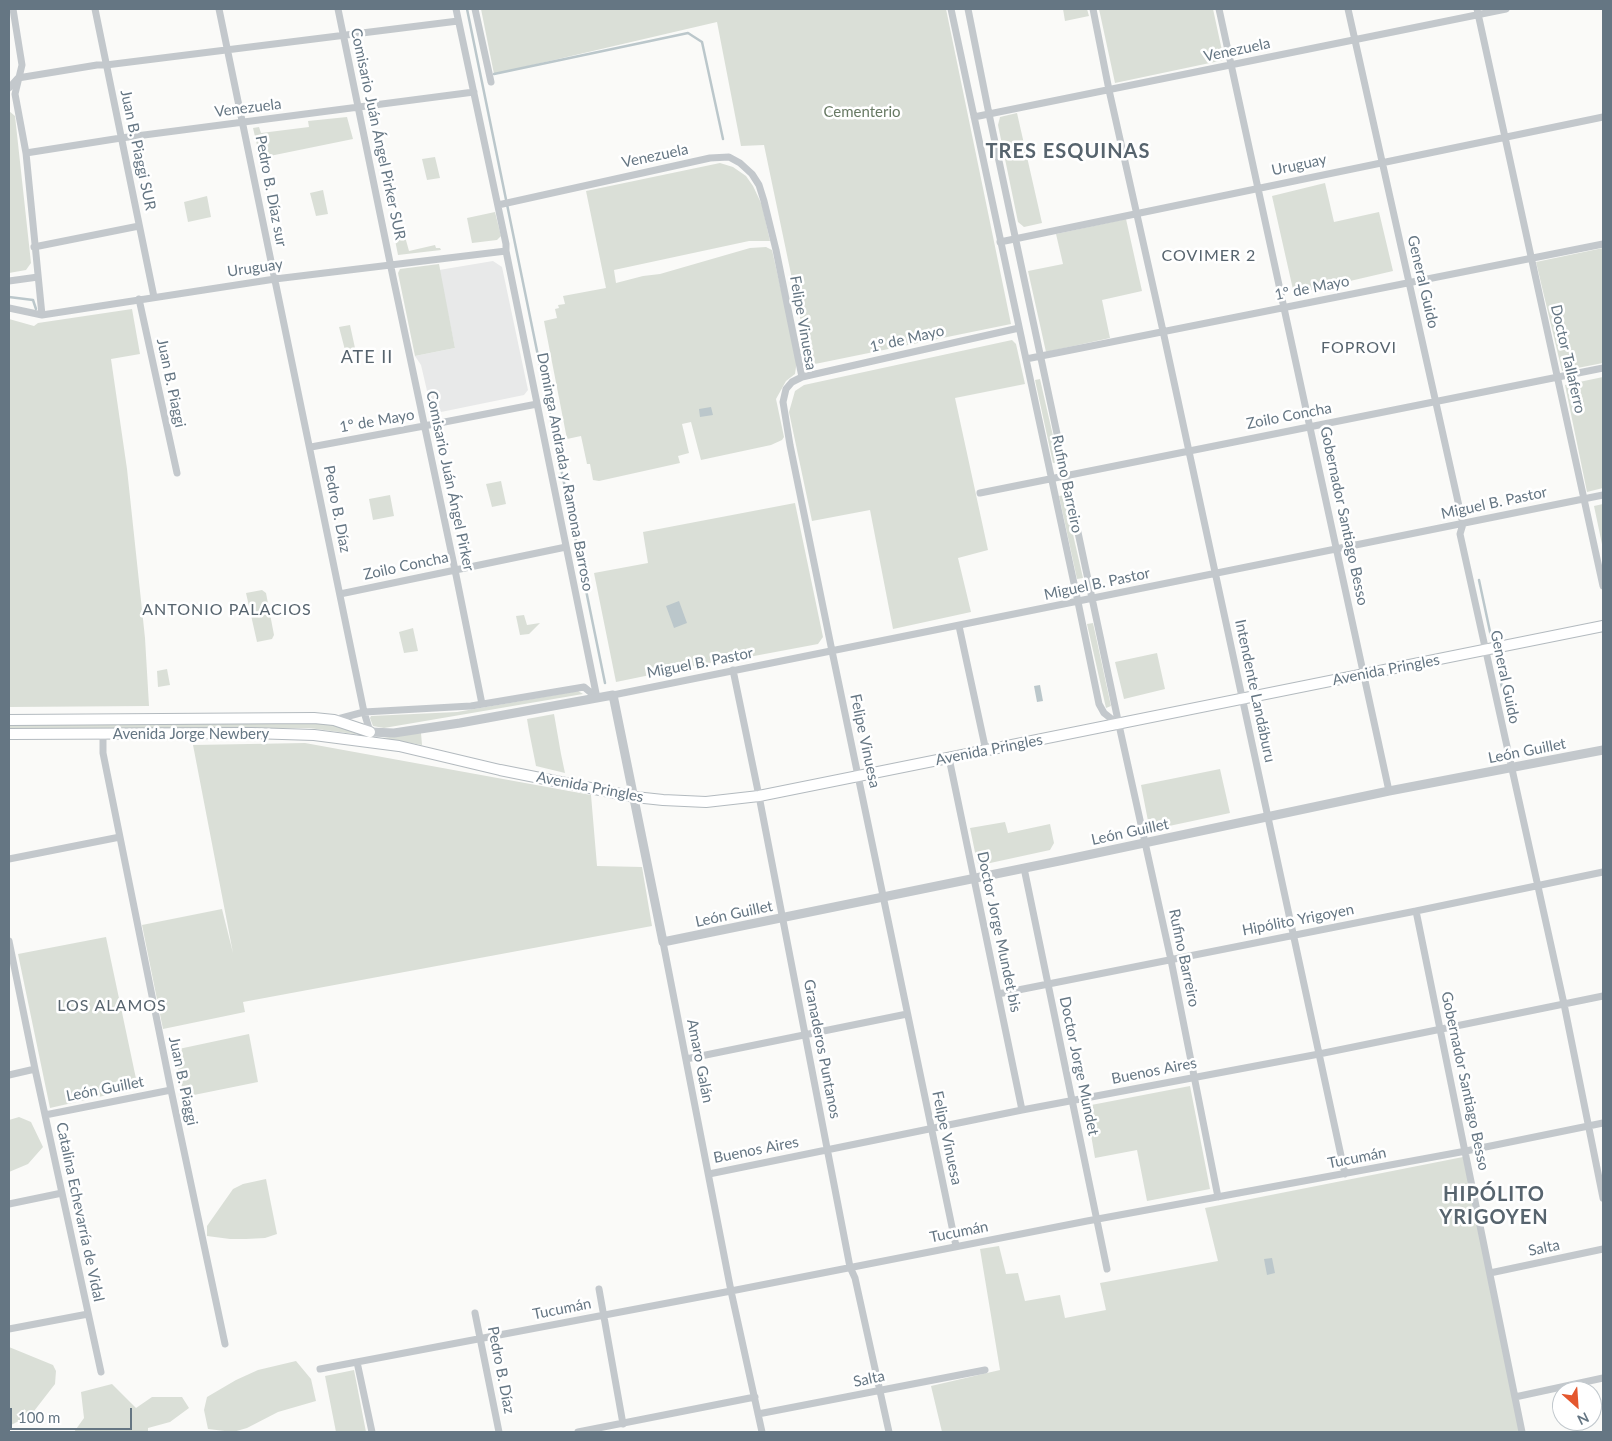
<!DOCTYPE html>
<html>
<head>
<meta charset="utf-8">
<style>
  body { margin:0 }
  #map { position:relative; width:1612px; height:1441px; overflow:hidden; background:#fafaf8; font-family:Lato,sans-serif }
  canvas { display:block }
  .frame { position:absolute; inset:0; border:10px solid #657683; pointer-events:none }
  .north { position:absolute; left:1552px; top:1381px; width:50px; height:50px; box-sizing:border-box; background:#fff; border:1px solid #c1c8cd; border-radius:50%; rotate:154deg; font-size:14px; font-weight:700; line-height:20px; text-align:center; color:#657683 }
  .north::after { content:''; display:block; margin:auto; width:18px; height:22px; background:#e4572e; clip-path:polygon(50% 0,100% 100%,50% 72%,0 100%) }
  .scale { position:absolute; left:10px; top:1408px; width:122px; height:22px; box-sizing:border-box; border:2px solid #657683; border-top:0; padding-left:6px; font-size:15px; line-height:18px; white-space:nowrap; color:#657683; -webkit-text-stroke:4px #fff; paint-order:stroke }
</style>
</head>
<body>
<div id="map">
<canvas width="1612" height="1441"></canvas>
<div class="frame"></div>
<div class="north">N</div>
<div class="scale">100 m</div>
</div>
<script>
const g = document.querySelector('canvas').getContext('2d');
g.lineJoin = 'round';
function fill(path, color) { g.fillStyle = color; g.fill(path, 'evenodd'); }
const poly = rows => new Path2D(rows.map(r => 'M' + r).join(''));
function stroke(path, color, width, dash) { g.strokeStyle = color; g.lineWidth = width; g.lineCap = dash ? 'butt' : 'round'; g.setLineDash(dash || []); g.stroke(path); }
function drawText(font, color, halo, rows, align = 'center') {
  g.font = font + ' Lato,sans-serif'; g.lineWidth = 5; g.setLineDash([]); g.textBaseline = 'middle'; g.strokeStyle = halo; g.fillStyle = color; for (const [text, x, y, turn = 0] of rows) {
    g.save(); g.translate(x, y); g.rotate((+turn || 0) * Math.PI / 180); g.textAlign = isNaN(turn) ? turn : align; if (halo) g.strokeText(text, 0, 0); g.fillText(text, 0, 0); g.restore();
  }
}
fill(poly([
  [493,261,502,267,528,390,524,395,441,412,431,408,421,365,415,356,455,348,439,270]
]), '#e8e9e9');
fill(poly([
  [481,9,946,9,1011,324,810,365,764,145,741,146,717,22,494,74],
  [1063,9,1087,9,1089,16,1065,21],
  [1099,9,1213,9,1224,60,1115,83],
  [9,111,15,116,31,263,26,270,9,273],
  [1017,113,1042,223,1024,227,1018,222,998,125,1000,117],
  [347,117,353,139,260,158,253,128,259,127,261,133,309,127,308,121],
  [435,157,440,178,427,180,422,159],
  [720,163,733,167,746,176,753,186,762,205,770,241,749,241,614,270,616,283,643,276,660,274,750,248,766,247,772,250,797,360,795,374,786,381,776,399,784,437,782,440,771,445,701,460,691,422,682,424,689,453,678,456,680,463,599,481,593,480,590,464,587,464,581,436,567,439,544,321,557,318,555,309,559,308,558,305,565,304,563,296,606,288,586,191],
  [1325,183,1334,222,1379,212,1393,271,1294,294,1272,196],
  [323,190,328,214,316,216,310,193],
  [207,196,211,217,188,222,184,202],
  [495,212,501,236,497,240,472,243,467,218],
  [1126,219,1142,291,1102,300,1110,338,1046,352,1028,271,1063,264,1056,234],
  [404,233,409,251,435,245,436,248,440,248,441,250,398,255,394,235],
  [1603,248,1603,363,1562,371,1536,262],
  [439,264,455,348,415,356,398,273,400,269],
  [132,309,140,354,111,359,127,469,145,638,149,706,9,707,9,319,34,326,38,323],
  [350,325,355,348,345,350,339,327],
  [1012,340,1016,344,1025,384,955,398,988,550,958,558,971,612,893,629,870,510,812,521,789,412,795,391,804,385],
  [1603,377,1603,488,1587,492,1565,385],
  [1040,379,1059,462,1053,463,1035,380],
  [501,481,506,504,492,507,486,484],
  [390,495,394,516,373,520,369,499],
  [1064,495,1083,578,1077,579,1059,496],
  [795,503,823,637,818,644,738,659,733,658,616,682,594,573,648,563,643,532],
  [1603,504,1603,549,1594,506],
  [262,590,266,593,274,635,272,639,257,642,246,593],
  [524,615,527,625,540,623,529,634,520,635,516,616],
  [1093,623,1111,706,1106,708,1087,624],
  [413,628,418,651,404,653,399,632],
  [1157,653,1165,689,1124,699,1115,662],
  [167,669,170,685,158,687,157,671],
  [578,691,583,694,384,728,373,726,370,718,371,716,457,712],
  [554,714,561,754,565,773,536,766,529,731,527,719],
  [319,720,359,732,362,735,309,728,261,728,9,731,9,723],
  [421,733,422,745,382,738],
  [305,743,591,795,597,866,642,867,652,926,243,1002,245,1012,163,1029,142,925,222,909,233,953,193,745],
  [1220,769,1230,813,1155,829,1149,826,1141,785],
  [1005,822,1008,833,1050,824,1054,843,1050,850,981,865,977,862,970,828],
  [106,937,138,1088,50,1108,18,954],
  [249,1034,258,1082,184,1097,174,1050],
  [1190,1086,1210,1189,1147,1201,1137,1150,1095,1158,1086,1106],
  [19,1117,31,1122,43,1147,28,1164,9,1172,9,1120],
  [1463,1157,1522,1432,942,1432,931,1386,1000,1370,980,1249,999,1246,1006,1274,1018,1273,1025,1301,1060,1295,1065,1318,1106,1310,1100,1283,1218,1261,1205,1208],
  [266,1179,277,1234,265,1238,246,1239,230,1239,207,1236,207,1226,233,1189,243,1184],
  [9,1347,53,1365,56,1371,55,1384,31,1415,9,1426],
  [296,1361,311,1379,316,1401,278,1412,247,1428,233,1432,208,1429,204,1410,207,1397,236,1380,258,1370],
  [354,1370,366,1432,336,1432,325,1376],
  [112,1384,136,1408,152,1397,182,1397,189,1408,170,1422,148,1428,148,1432,74,1432,84,1418,81,1392]
]), '#dadfd7');
fill(poly([
  [711,407,713,415,700,417,699,409],
  [679,601,687,623,674,628,666,606],
  [1040,685,1043,701,1037,702,1034,686],
  [1272,1258,1275,1273,1267,1275,1264,1259]
]), '#bbc7cb');
stroke(poly([
  [467,9,605,683],
  [494,74,688,33,702,42,723,139],
  [9,297,33,300,36,309],
  [1479,580,1492,641],
  [1495,655,1509,720]
]), '#bbc7cb', 2.5);
const secondary = poly([
  [9,720,314,718,334,720,370,732],
  [9,734,251,733,314,735,399,746,500,770,635,797,663,800,706,802,759,796,1603,626]
]);
stroke(secondary, '#b3babf', 12);
stroke(poly([
  [13,9,22,65,15,94,26,153,42,315],
  [95,9,154,297],
  [219,9,364,712,371,735],
  [338,9,393,277,455,570,482,704],
  [456,9,506,244,506,251,597,698],
  [475,9,491,82],
  [951,9,1078,602,1099,704,1104,713,1118,724],
  [968,9,989,114,1119,725,1171,960,1218,1197],
  [1093,9,1109,90,1163,331,1345,1174],
  [1219,9,1389,791],
  [1348,9,1463,524,1460,534,1564,1004,1603,1198],
  [1477,9,1603,586],
  [9,88,18,78,97,65,106,65,458,21],
  [974,117,1506,9],
  [26,153,121,138,474,92],
  [498,205,710,158,729,157,740,163,752,174,759,185,764,201,776,250,802,377],
  [1000,242,1603,117],
  [34,247,139,226],
  [9,281,38,277],
  [139,299,177,473],
  [9,308,42,315,275,279,506,251],
  [1026,359,1603,244],
  [311,447,424,426,537,404],
  [980,493,1603,368],
  [340,594,566,547],
  [959,626,986,751],
  [733,670,759,796,850,1267,855,1278,889,1432],
  [613,695,1603,495],
  [334,720,364,712,471,706,584,687,596,697],
  [103,733,103,753,171,1090,225,1344],
  [949,758,1022,1110],
  [9,859,120,837],
  [1024,868,1107,1269],
  [1416,911,1522,1432],
  [9,941,35,1069,101,1372],
  [663,942,731,1291,762,1432],
  [998,994,1416,911,1603,872],
  [686,1059,907,1014],
  [9,1075,35,1069],
  [45,1115,171,1090],
  [709,1174,1022,1110,1319,1054,1603,996],
  [9,1204,62,1193],
  [956,1246,832,651,790,445,783,402,786,389,792,382,802,377,1019,328],
  [1490,1273,1603,1249],
  [599,1289,623,1424],
  [475,1313,499,1432],
  [9,1329,88,1314],
  [357,1362,372,1432],
  [320,1369,731,1291,1087,1221,1466,1151,1603,1123],
  [1515,1397,1603,1378],
  [758,1414,985,1370],
  [578,1432,755,1397]
]), '#c3c8cc', 7);
stroke(poly([
  [370,732,394,733,460,723,613,695,663,942,1064,860,1389,791,1603,750]
]), '#c3c8cc', 9);
stroke(secondary, '#fff', 10);
drawText('15px', '#657683', '#fff', [
  ["Venezuela",1237,50,-12],
  ["Venezuela",248,108,-7],
  ["Comisario Juán Ángel Pirker SUR",378,134,78],
  ["Juan B. Piaggi SUR",138,150,78],
  ["Venezuela",655,156,-12],
  ["Uruguay",1299,165,-12],
  ["Pedro B. Díaz sur",271,191,79],
  ["Uruguay",255,268,-8],
  ["General Guido",1423,282,77],
  ["1º de Mayo",1312,288,-11],
  ["Felipe Vinuesa",803,323,80],
  ["1º de Mayo",907,339,-13],
  ["Doctor Tallaferro",1568,359,77],
  ["Juan B. Piaggi",171,383,78],
  ["Zoilo Concha",1289,416,-11],
  ["1º de Mayo",377,421,-10],
  ["Dominga Andrada y Ramona Barroso",565,472,79],
  ["Comisario Juán Ángel Pirker",450,481,78],
  ["Rufino Barreiro",1067,484,78],
  ["Miguel B. Pastor",1494,503,-12],
  ["Pedro B. Díaz",337,509,79],
  ["Gobernador Santiago Besso",1344,516,78],
  ["Zoilo Concha",406,566,-12],
  ["Miguel B. Pastor",1097,584,-12],
  ["Miguel B. Pastor",700,663,-11],
  ["Avenida Pringles",1386,670,-11],
  ["General Guido",1505,677,78],
  ["Intendente Landáburu",1255,691,78],
  ["Avenida Jorge Newbery",191,734],
  ["Felipe Vinuesa",865,741,78],
  ["Avenida Pringles",989,750,-11],
  ["León Guillet",1527,751,-11],
  ["Avenida Pringles",590,787,11],
  ["León Guillet",1130,832,-12],
  ["León Guillet",734,914,-12],
  ["Hipólito Yrigoyen",1298,920,-11],
  ["Doctor Jorge Mundet bis",999,932,78],
  ["Rufino Barreiro",1184,958,78],
  ["Granaderos Puntanos",822,1049,79],
  ["Amaro Galán",700,1061,79],
  ["Doctor Jorge Mundet",1079,1066,78],
  ["Buenos Aires",1154,1071,-11],
  ["Juan B. Piaggi",183,1081,78],
  ["Gobernador Santiago Besso",1465,1081,78],
  ["León Guillet",105,1089,-11],
  ["Felipe Vinuesa",947,1138,78],
  ["Buenos Aires",756,1150,-11],
  ["Tucumán",1357,1158,-11],
  ["Catalina Echevarría de Vidal",80,1212,78],
  ["Tucumán",959,1232,-11],
  ["Salta",1544,1248,-12],
  ["Tucumán",562,1309,-11],
  ["Pedro B. Díaz",501,1370,79],
  ["Salta",869,1379,-12]
]);
drawText('15px', '#687a64', '#fff', [
  ["Cementerio",862,112]
]);
g.letterSpacing = '1px';
drawText('16px', '#57646e', '#fff', [
  ["COVIMER 2",1209,256],
  ["FOPROVI",1359,348],
  ["ANTONIO PALACIOS",227,610],
  ["LOS ALAMOS",112,1006]
]);
g.letterSpacing = '0px';
g.letterSpacing = '1px';
drawText('18px', '#57646e', '#fff', [
  ["ATE II",367,357]
]);
g.letterSpacing = '0px';
g.letterSpacing = '1px';
drawText('bold 20px', '#57646e', '#fff', [
  ["TRES ESQUINAS",1068,152],
  ["HIPÓLITO",1494,1195],
  ["YRIGOYEN",1494,1218]
]);
g.letterSpacing = '0px';
</script>
</body>
</html>
